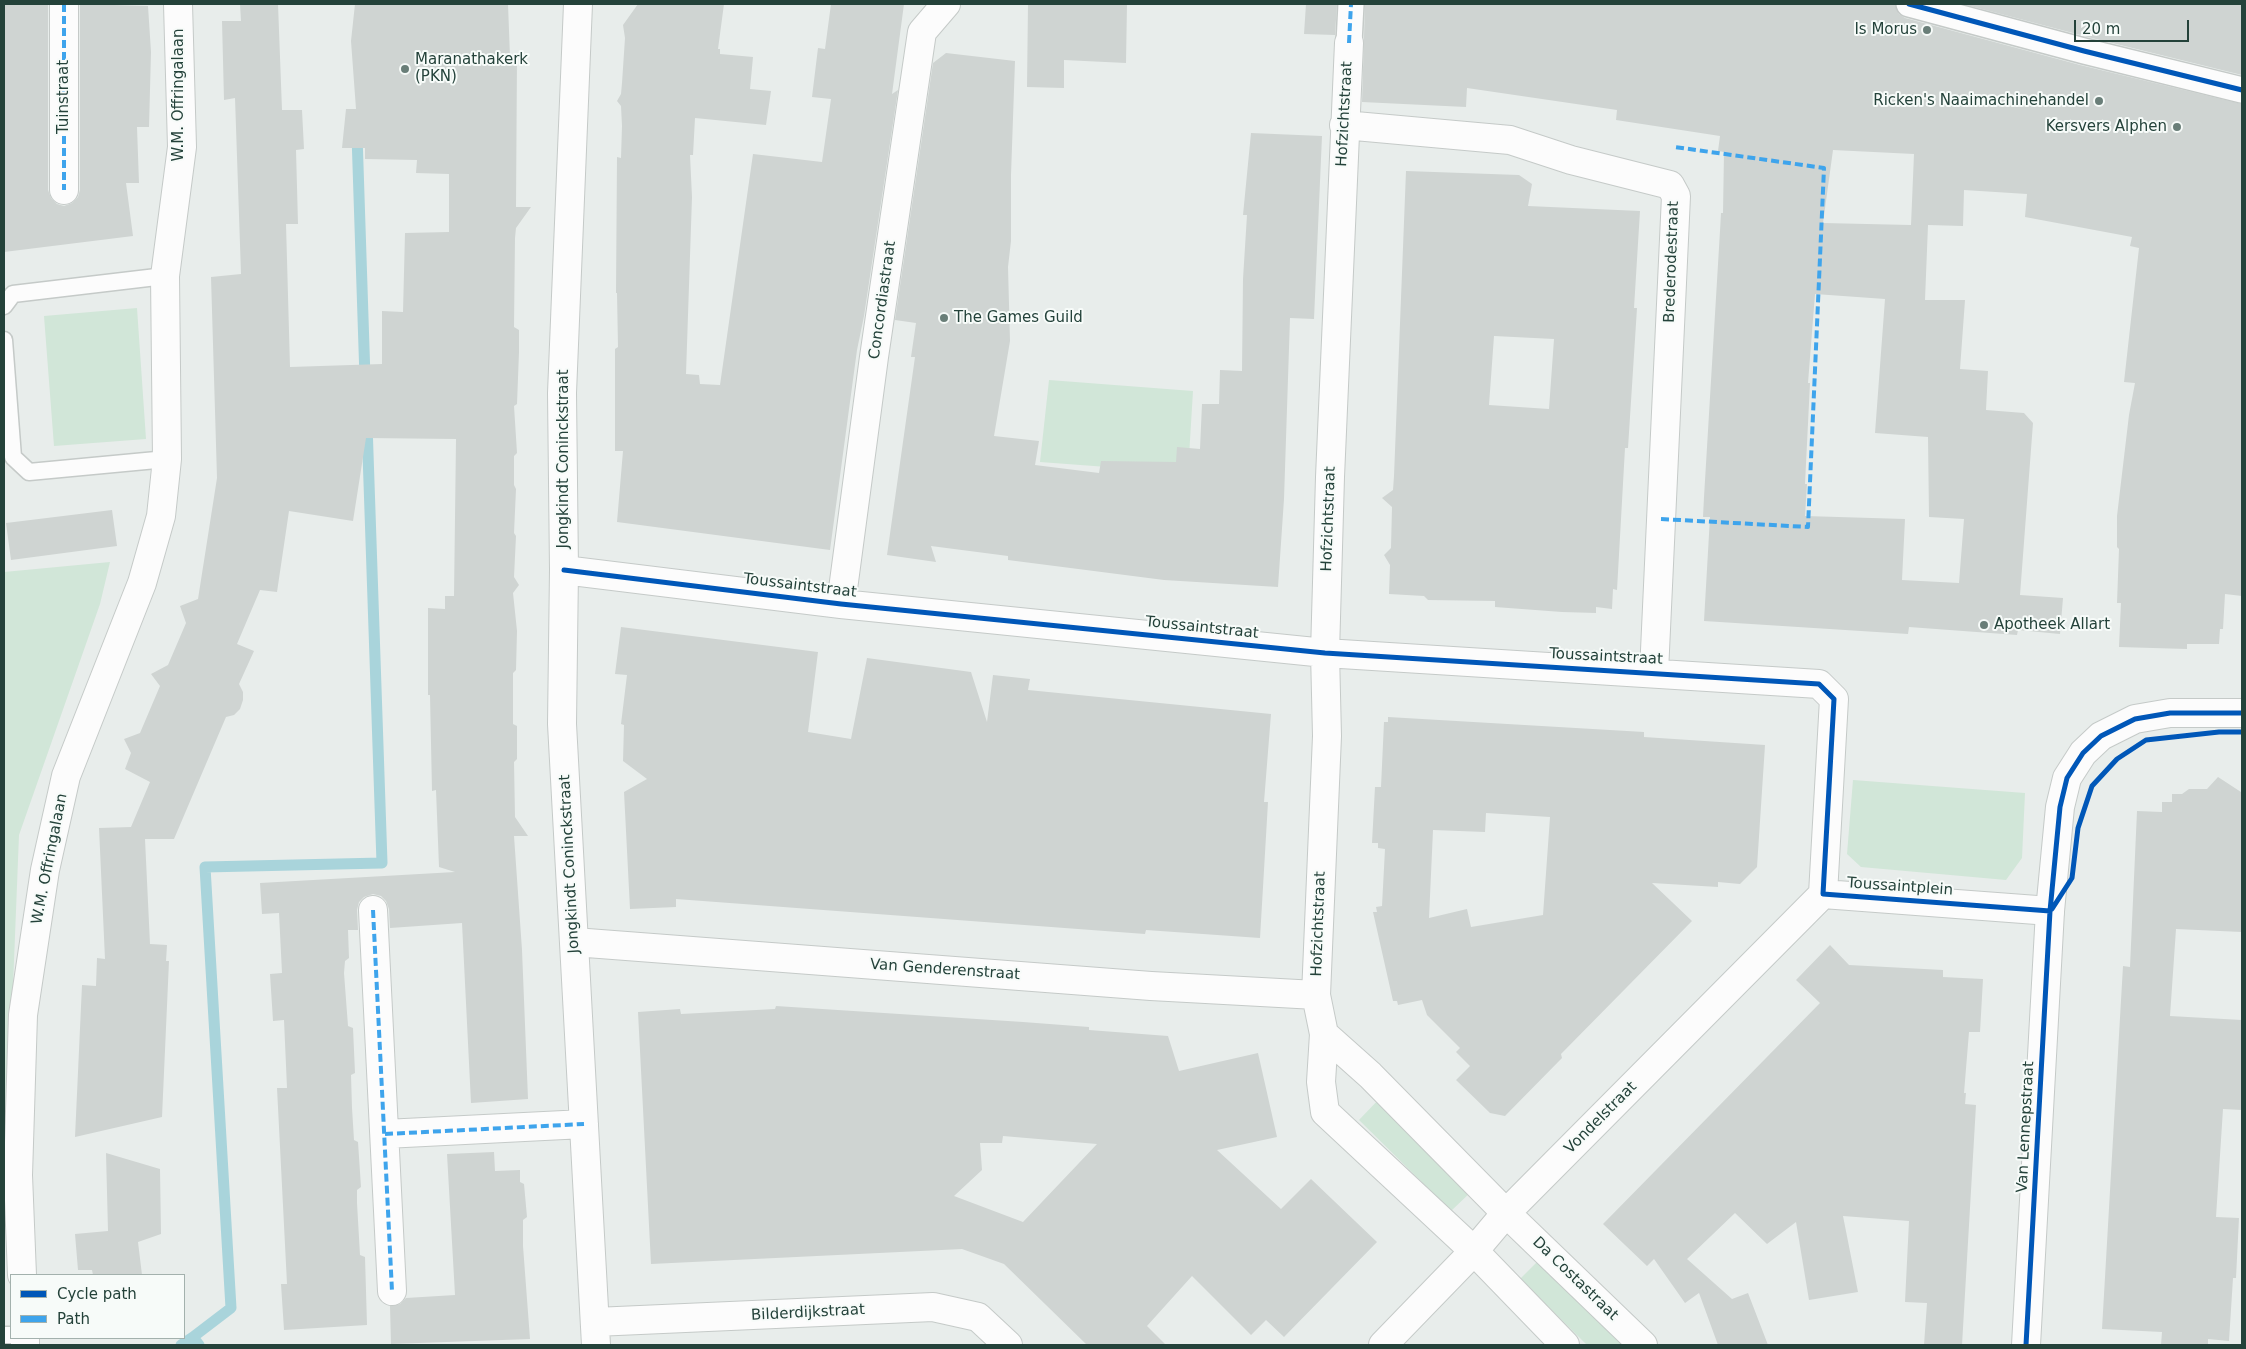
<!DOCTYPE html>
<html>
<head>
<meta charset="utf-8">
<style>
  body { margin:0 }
  #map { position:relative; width:2246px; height:1349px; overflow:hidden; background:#e8edeb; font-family:"DejaVu Sans",sans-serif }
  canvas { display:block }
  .frame { position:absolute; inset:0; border:5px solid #24423a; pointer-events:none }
  .legend { position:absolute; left:10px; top:1274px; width:175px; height:65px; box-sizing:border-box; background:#f7fbf9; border:1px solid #a3b1ad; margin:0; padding:6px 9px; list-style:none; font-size:15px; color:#24423a }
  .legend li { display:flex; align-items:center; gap:10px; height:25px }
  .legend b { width:25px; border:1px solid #a3b1ad }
  .scale { position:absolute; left:2074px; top:20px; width:115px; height:22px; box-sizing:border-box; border:2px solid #24423a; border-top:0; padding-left:6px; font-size:15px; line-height:18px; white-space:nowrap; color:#24423a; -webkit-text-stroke:4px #f7fbf9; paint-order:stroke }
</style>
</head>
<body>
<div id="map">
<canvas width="2246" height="1349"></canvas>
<div class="frame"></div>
<ul class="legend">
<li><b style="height:6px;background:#0057b8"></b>Cycle path</li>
<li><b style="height:6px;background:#3ea4ec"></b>Path</li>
</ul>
<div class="scale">20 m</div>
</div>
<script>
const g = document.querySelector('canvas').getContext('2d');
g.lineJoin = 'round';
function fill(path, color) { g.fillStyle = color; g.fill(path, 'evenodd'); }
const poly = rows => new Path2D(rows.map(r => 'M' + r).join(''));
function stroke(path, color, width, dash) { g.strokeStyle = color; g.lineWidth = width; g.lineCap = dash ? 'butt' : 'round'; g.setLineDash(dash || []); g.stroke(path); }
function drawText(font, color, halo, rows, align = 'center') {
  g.font = font + ' "DejaVu Sans",sans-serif'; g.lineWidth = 4; g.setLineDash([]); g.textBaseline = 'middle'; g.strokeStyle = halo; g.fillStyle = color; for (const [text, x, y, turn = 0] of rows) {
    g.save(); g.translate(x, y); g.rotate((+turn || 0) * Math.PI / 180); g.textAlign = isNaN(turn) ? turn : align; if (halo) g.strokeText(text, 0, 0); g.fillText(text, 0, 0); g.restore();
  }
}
fill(poly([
  [137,308,146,439,54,446,44,316],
  [1049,380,1193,391,1188,473,1040,462],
  [110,562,100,604,19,835,4,1213,4,572],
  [1853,780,2025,793,2022,858,2006,880,1861,867,1847,854],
  [1380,1098,1473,1190,1451,1211,1359,1120],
  [1541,1258,1628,1345,1587,1345,1520,1279]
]), '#d1e6d8');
stroke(poly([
  [357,135,365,378],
  [181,1345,193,1337],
  [199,1345,193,1337,231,1308,205,867,382,863,367,424]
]), '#a9d4db', 11);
fill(poly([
  [4,4,48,4,48,190,51,198,57,204,64,206,72,203,78,197,80,190,80,4,148,6,151,52,149,127,137,127,139,183,126,183,133,236,4,252],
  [240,4,278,4,282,110,302,110,304,149,296,150,298,224,286,224,290,367,382,364,382,311,403,312,405,233,449,232,449,174,416,173,417,160,365,159,365,148,342,148,346,109,356,109,351,41,355,4,508,4,510,57,517,58,516,207,531,207,516,228,515,238,514,327,519,330,519,352,517,404,514,406,517,453,514,456,514,485,516,489,514,533,516,536,514,577,519,585,513,593,517,631,516,670,513,673,513,724,517,726,517,759,514,762,515,817,528,836,514,836,522,950,528,1099,471,1103,462,923,390,928,389,909,386,901,381,896,373,894,364,897,359,902,357,910,358,930,348,930,349,958,345,961,344,973,348,1026,353,1028,355,1073,351,1075,352,1108,354,1140,358,1142,361,1187,357,1190,357,1203,360,1255,365,1257,367,1325,284,1330,281,1284,287,1284,277,1088,287,1088,284,1020,273,1021,270,974,282,973,279,913,262,914,260,883,455,872,439,867,436,790,432,791,430,695,428,695,428,608,445,609,445,596,454,596,456,439,366,438,353,521,289,511,277,592,260,590,237,644,254,651,239,684,243,692,243,700,240,709,234,715,226,717,174,839,145,839,150,944,167,945,166,961,169,961,162,1117,75,1137,82,985,96,986,97,958,105,959,99,828,131,827,150,782,125,769,131,753,124,739,140,733,160,686,151,674,168,665,186,623,180,606,198,599,217,478,211,277,241,274,235,98,224,100,222,21,241,21],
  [638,4,724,4,718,49,720,49,720,54,753,57,750,89,771,91,766,125,695,118,693,155,690,155,692,197,686,374,699,375,700,384,720,385,753,154,822,162,831,99,812,97,818,48,825,49,831,4,904,4,892,94,898,90,864,316,857,350,830,550,617,522,623,451,615,451,615,349,618,347,617,293,616,293,617,157,621,158,622,126,621,106,617,101,621,94,622,83,625,38,623,25],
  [1028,4,1127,4,1126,63,1064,60,1064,88,1027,87],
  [1306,4,1337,4,1335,35,1304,34],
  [1365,4,1895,4,1899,14,1905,18,2080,65,2242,104,2242,596,2225,594,2223,629,2220,629,2219,644,2187,644,2187,649,2119,647,2121,603,2117,603,2119,549,2117,547,2117,516,2129,415,2135,383,2124,382,2139,248,2130,246,2132,237,2025,217,2027,194,1964,190,1963,226,1928,225,1925,300,1965,300,1960,369,1988,371,1986,410,2024,413,2033,423,2020,595,2063,598,2060,634,2018,630,2017,635,1909,627,1908,634,1704,621,1710,517,1703,517,1704,497,1720,231,1721,213,1723,213,1724,152,1718,151,1720,136,1616,120,1617,110,1467,88,1466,107,1362,102],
  [1833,150,1914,154,1911,225,1823,223],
  [1815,294,1885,299,1875,433,1928,437,1929,517,1964,519,1959,583,1902,580,1905,519,1805,516,1807,484,1805,484,1810,383,1808,383],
  [1963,4,2242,4,2242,75,2088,37],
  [946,53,1015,61,1011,175,1011,241,1008,267,1010,341,994,436,1039,441,1035,465,1099,473,1101,461,1176,462,1177,447,1200,449,1202,404,1219,404,1220,370,1242,371,1243,279,1247,215,1243,215,1251,133,1322,136,1314,319,1290,318,1284,499,1278,587,1164,580,1008,560,1008,556,931,546,936,562,887,555,915,357,911,357,916,323,895,320,933,63],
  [1406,171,1519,175,1532,184,1528,206,1640,211,1634,308,1637,308,1628,448,1625,448,1617,590,1613,589,1612,609,1596,607,1596,613,1562,612,1495,607,1495,601,1428,600,1424,596,1389,594,1390,565,1384,555,1391,548,1392,507,1382,498,1393,490,1394,476],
  [1494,336,1554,339,1549,409,1489,405],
  [112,510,117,546,11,560,6,523],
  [621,627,818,652,808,732,851,739,867,658,971,672,987,722,993,675,1030,679,1028,690,1271,714,1264,802,1268,802,1260,938,1146,930,1145,934,676,899,676,907,630,909,624,792,647,779,623,761,624,725,621,724,627,675,615,674],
  [1388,717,1644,732,1644,737,1765,745,1757,867,1740,884,1718,882,1718,887,1652,883,1692,921,1561,1054,1562,1058,1505,1116,1490,1113,1456,1080,1470,1066,1456,1052,1460,1048,1427,1015,1422,1000,1398,1005,1397,1001,1393,1001,1373,912,1377,912,1376,907,1382,906,1385,849,1378,848,1378,843,1372,843,1375,787,1381,787,1384,722,1388,722],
  [1486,813,1550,817,1543,915,1471,927,1467,909,1429,918,1433,830,1485,832],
  [2218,777,2241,792,2242,932,2176,929,2170,1016,2242,1020,2242,1110,2223,1109,2216,1217,2239,1218,2236,1278,2233,1278,2229,1341,2208,1339,2208,1345,2161,1345,2162,1332,2102,1329,2123,966,2130,967,2137,811,2162,812,2162,802,2172,802,2172,794,2182,794,2189,789,2207,789],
  [1830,945,1849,965,1943,970,1943,977,1983,979,1980,1032,1969,1032,1964,1093,1966,1093,1965,1104,1976,1105,1962,1345,1924,1345,1927,1303,1905,1302,1909,1221,1843,1216,1858,1292,1809,1300,1796,1222,1767,1244,1735,1213,1687,1259,1732,1299,1748,1293,1768,1345,1718,1345,1699,1293,1685,1303,1654,1259,1647,1266,1603,1224,1820,1003,1796,980],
  [776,1006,1023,1022,1089,1027,1089,1030,1168,1036,1179,1071,1258,1053,1277,1137,1217,1150,1281,1209,1311,1179,1377,1242,1284,1337,1266,1320,1251,1335,1192,1276,1147,1326,1166,1345,1087,1345,1004,1264,962,1249,651,1264,638,1012,680,1009,681,1014,775,1009],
  [1003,1136,1097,1144,1023,1222,954,1196,982,1170,980,1143,1002,1143],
  [494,1152,495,1171,520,1170,520,1182,524,1184,527,1217,523,1220,523,1246,530,1339,391,1344,390,1306,400,1304,406,1298,455,1295,447,1154],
  [106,1153,160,1169,161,1234,138,1242,142,1275,93,1275,92,1270,78,1270,75,1234,108,1231]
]), '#cfd4d2');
const service = poly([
  [4,306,13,294,165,276],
  [4,340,13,457,29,472,167,459],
  [4,1335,11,1335]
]);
const pedestrian = poly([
  [1909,4,2084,51,2242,90],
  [1349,43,1351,4]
]);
const minor = poly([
  [64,4,64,190],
  [578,4,562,393,564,570,562,724,596,1345],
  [1349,43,1330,477,1325,653,1327,736,1316,995,1324,1034,1321,1082,1325,1112,1474,1251,1565,1345],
  [1344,125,1510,140,1571,160,1670,185,1676,196,1654,672],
  [564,570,841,604,1325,653,1819,684,1834,699,1823,894,2050,911],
  [841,604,874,357,922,32,946,4],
  [373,910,392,1291],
  [574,942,1151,986,1316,995],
  [1324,1034,1370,1075,1506,1213,1643,1345],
  [385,1134,584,1124],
  [22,1275,18,1175,23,1015,45,870,66,776,142,583,161,516,167,459,165,276,182,147,178,4],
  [595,1322,933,1307,978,1317,1008,1345],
  [25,1338,25,1345],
  [1383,1345,1474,1251,1506,1213,1823,894]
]);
const tertiary = poly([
  [2026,1345,2050,911,2060,807,2067,778,2083,753,2101,736,2135,719,2170,713,2242,713]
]);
stroke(service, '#c5cac8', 19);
stroke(pedestrian, '#c5cac8', 28);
stroke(minor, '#c5cac8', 30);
stroke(tertiary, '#c5cac8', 30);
stroke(service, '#fcfcfc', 16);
stroke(pedestrian, '#fcfcfc', 25);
stroke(minor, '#fcfcfc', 28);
stroke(tertiary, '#fcfcfc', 28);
stroke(poly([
  [64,4,64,190],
  [1349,43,1351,4],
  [1661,519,1808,527,1824,168,1675,147],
  [373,910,392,1291],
  [385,1134,584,1124]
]), '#3ea4ec', 4, [8, 4]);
stroke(poly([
  [1909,4,2084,51,2242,90],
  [564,570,841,604,1325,653,1819,684,1834,699,1823,894,2050,911],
  [2052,909,2072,878,2078,828,2092,786,2117,759,2146,740,2219,732,2242,732],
  [2026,1345,2050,911,2060,807,2067,778,2083,753,2101,736,2135,719,2170,713,2242,713]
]), '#0057b8', 5);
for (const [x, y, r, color] of [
  [1927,30,5,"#697e78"],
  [405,69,5,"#697e78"],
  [2099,101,5,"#697e78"],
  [2177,127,5,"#697e78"],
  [944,318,5,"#697e78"],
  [1984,625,5,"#697e78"]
]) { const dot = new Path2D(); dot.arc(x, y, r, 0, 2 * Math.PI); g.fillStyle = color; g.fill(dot); stroke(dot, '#f7fbf9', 2); }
drawText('15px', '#24423a', '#f7fbf9', [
  ["Is Morus",1917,30],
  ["Maranathakerk",415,60,"left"],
  ["(PKN)",415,77,"left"],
  ["Ricken's Naaimachinehandel",2089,101],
  ["Kersvers Alphen",2167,127],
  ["The Games Guild",954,318,"left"],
  ["Apotheek Allart",1994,625,"left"]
], 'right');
drawText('15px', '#24423a', '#f7fbf9', [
  ["W.M. Offringalaan",179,95,-90],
  ["Tuinstraat",64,97,-90],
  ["Hofzichtstraat",1345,114,-87],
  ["Brederodestraat",1672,262,-88],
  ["Concordiastraat",883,300,-82],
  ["Jongkindt Coninckstraat",564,459,-90],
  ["Hofzichtstraat",1329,519,-88],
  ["Toussaintstraat",800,586,7],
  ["Toussaintstraat",1202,628,6],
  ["Toussaintstraat",1606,657,3],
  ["W.M. Offringalaan",50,859,-79],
  ["Jongkindt Coninckstraat",570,864,-93],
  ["Toussaintplein",1900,887,4],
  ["Hofzichtstraat",1319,924,-88],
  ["Van Genderenstraat",945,970,4],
  ["Vondelstraat",1601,1118,-45],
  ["Van Lennepstraat",2026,1127,-87],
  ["Da Costastraat",1575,1279,44],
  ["Bilderdijkstraat",808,1313,-3]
]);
</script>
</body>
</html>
